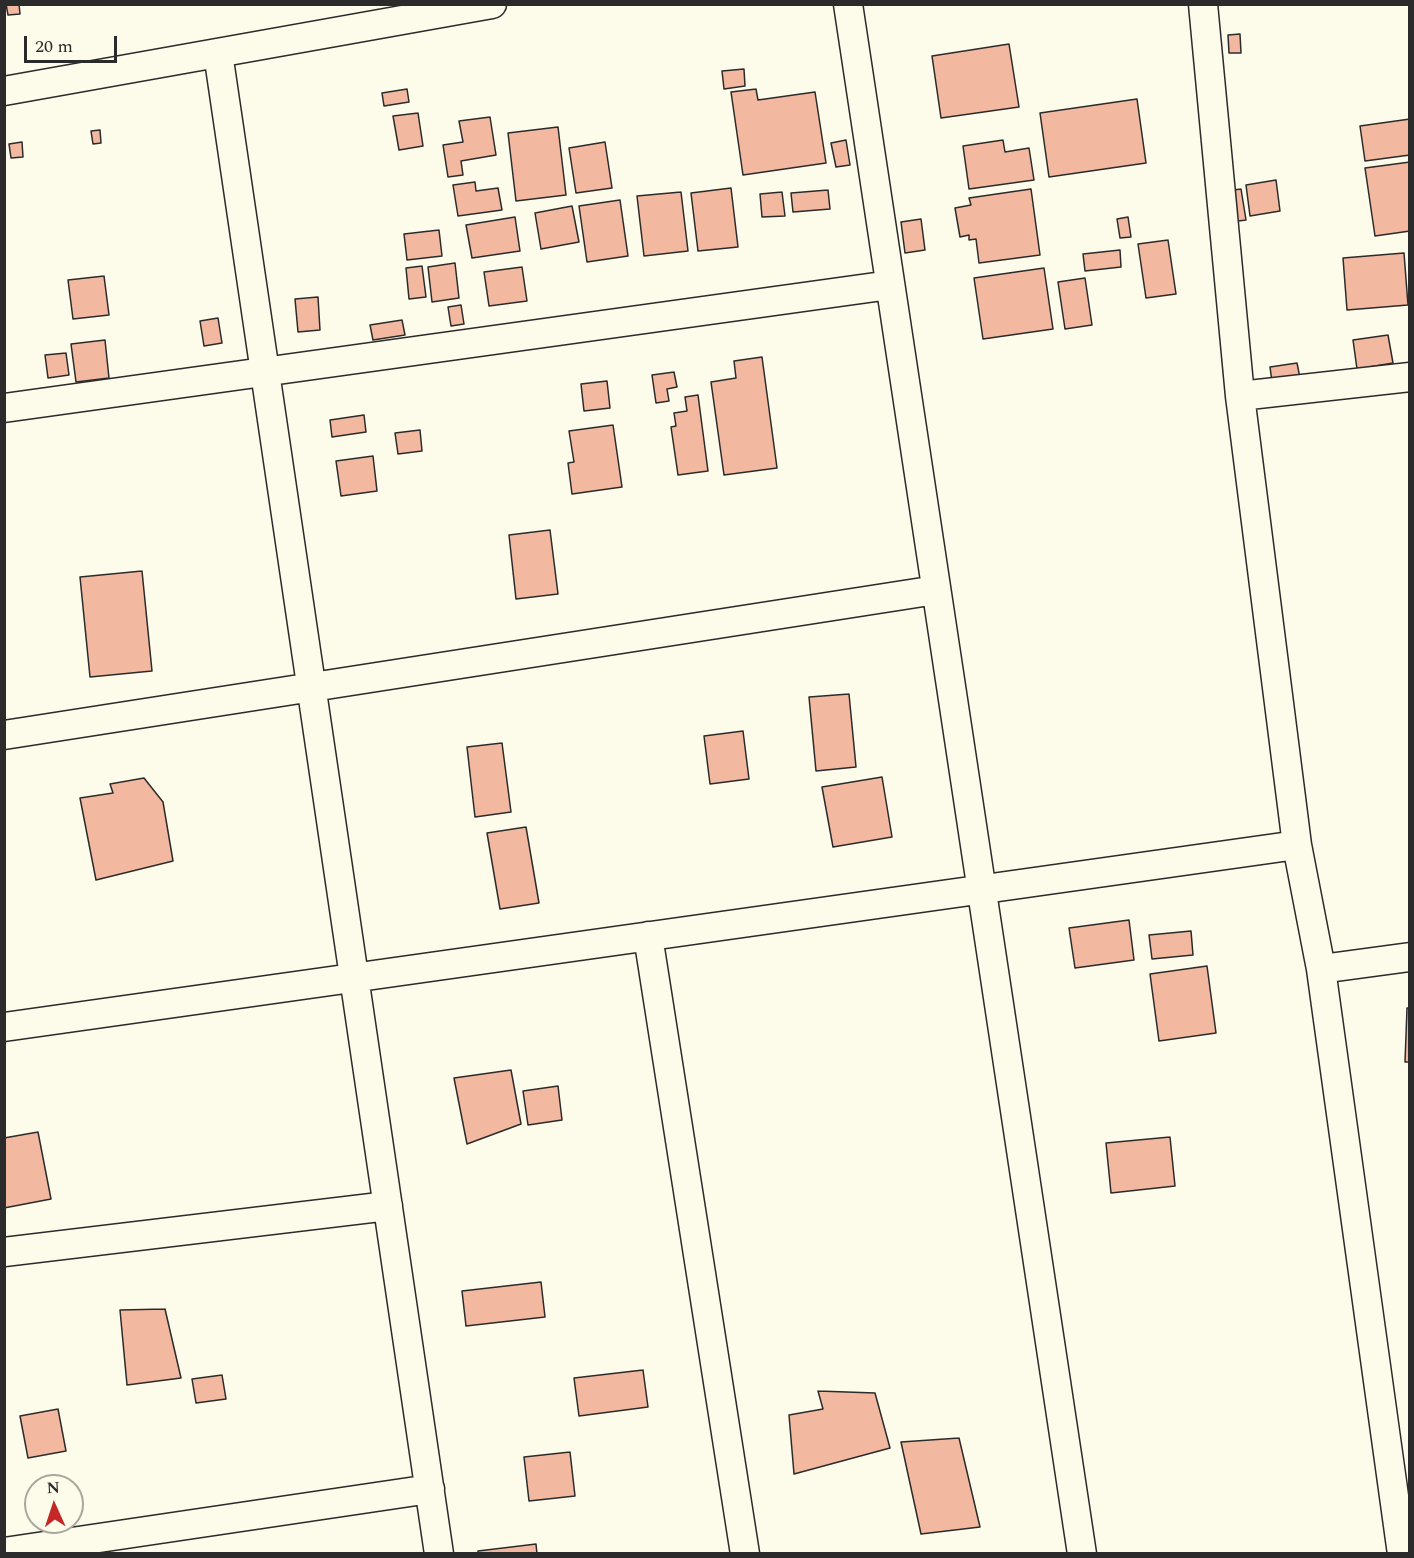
<!DOCTYPE html>
<html>
<head>
<meta charset="utf-8">
<style>
  body { margin:0 }
  #map { position:relative; width:1414px; height:1558px; overflow:hidden; background:#fdfbea; font-family:Spectral,serif }
  canvas { display:block }
  .frame { position:absolute; inset:0; border:6px solid #2b2b2b; pointer-events:none }
  .north { position:absolute; left:24px; top:1474px; width:60px; height:60px; box-sizing:border-box; background:#fdfbea; border:2px solid #a9a89e; border-radius:50%; rotate:357deg; font-size:16px; font-weight:700; line-height:24px; text-align:center; color:#2b2b2b }
  .north::after { content:''; display:block; margin:auto; width:21px; height:27px; background:#c62828; clip-path:polygon(50% 0,100% 100%,50% 72%,0 100%) }
  .scale { position:absolute; left:24px; top:36px; width:93px; height:27px; box-sizing:border-box; border:3px solid #2b2b2b; border-top:0; padding-left:8px; font-size:18px; line-height:21px; white-space:nowrap; color:#2b2b2b; -webkit-text-stroke:4px #fdfbea; paint-order:stroke }
</style>
</head>
<body>
<div id="map">
<canvas width="1414" height="1558"></canvas>
<div class="frame"></div>
<div class="north">N</div>
<div class="scale">20 m</div>
</div>
<script>
const g = document.querySelector('canvas').getContext('2d');
g.lineJoin = 'round';
function fill(path, color) { g.fillStyle = color; g.fill(path, 'evenodd'); }
const poly = rows => new Path2D(rows.map(r => 'M' + r).join(''));
function stroke(path, color, width, dash) { g.strokeStyle = color; g.lineWidth = width; g.lineCap = dash ? 'butt' : 'round'; g.setLineDash(dash || []); g.stroke(path); }
const building = poly([
  [6,4,19,4,20,14,8,15,6,4],
  [1240,34,1241,53,1229,53,1228,35,1240,34],
  [1009,44,1019,107,941,118,932,56,1009,44],
  [744,69,745,86,724,89,722,71,744,69],
  [407,89,409,102,384,106,382,93,407,89],
  [756,89,758,100,815,92,826,163,743,175,731,92,756,89],
  [1137,99,1146,163,1049,177,1040,113,1137,99],
  [418,113,423,146,399,150,393,116,418,113],
  [490,117,496,155,461,161,463,175,448,177,443,145,463,142,459,121,490,117],
  [1410,119,1410,155,1365,161,1360,126,1410,119],
  [558,127,566,195,516,201,508,133,558,127],
  [100,130,101,143,93,144,91,131,100,130],
  [846,140,850,165,836,167,831,143,846,140],
  [1003,140,1005,152,1029,148,1034,180,969,189,963,146,1003,140],
  [22,142,23,157,11,158,9,144,22,142],
  [605,142,612,188,576,193,569,148,605,142],
  [1410,162,1410,231,1375,236,1365,168,1410,162],
  [1276,180,1280,211,1250,216,1246,185,1276,180],
  [475,182,476,191,498,188,502,210,458,216,453,185,475,182],
  [731,188,738,247,698,251,691,193,731,188],
  [1031,189,1040,255,979,263,976,239,969,240,969,235,960,237,955,208,971,205,969,198,1031,189],
  [1241,189,1246,220,1231,222,1226,191,1241,189],
  [828,190,830,209,793,212,791,193,828,190],
  [681,192,688,251,644,256,637,196,681,192],
  [782,192,785,216,762,217,760,194,782,192],
  [620,200,628,256,587,262,579,206,620,200],
  [572,206,579,242,541,249,535,213,572,206],
  [515,217,520,251,472,258,466,225,515,217],
  [1128,217,1131,237,1120,238,1117,219,1128,217],
  [921,219,925,250,905,253,901,222,921,219],
  [439,230,442,256,407,260,404,234,439,230],
  [1168,240,1176,294,1146,298,1138,244,1168,240],
  [1120,250,1121,267,1085,271,1083,254,1120,250],
  [1404,253,1408,305,1347,310,1343,258,1404,253],
  [455,263,459,298,432,302,428,267,455,263],
  [422,266,426,297,409,299,406,268,422,266],
  [522,267,527,301,489,306,484,272,522,267],
  [1044,268,1053,329,983,339,974,278,1044,268],
  [104,276,109,315,73,319,68,280,104,276],
  [1085,278,1092,325,1065,329,1058,282,1085,278],
  [318,297,320,330,298,332,295,299,318,297],
  [461,305,464,324,451,326,448,307,461,305],
  [218,318,222,343,204,346,200,321,218,318],
  [402,320,405,335,373,340,370,325,402,320],
  [1388,335,1393,363,1357,369,1353,340,1388,335],
  [105,340,109,378,76,382,71,344,105,340],
  [66,353,69,375,48,378,45,355,66,353],
  [762,357,777,468,724,475,711,382,736,378,734,361,762,357],
  [1297,363,1300,378,1272,382,1270,367,1297,363],
  [674,372,677,387,667,389,669,401,656,403,652,375,674,372],
  [607,381,610,408,584,411,581,384,607,381],
  [698,395,708,471,678,475,671,427,676,426,674,413,687,411,685,397,698,395],
  [364,415,366,432,332,437,330,420,364,415],
  [613,425,622,487,572,494,568,463,574,462,569,431,613,425],
  [420,430,422,451,398,454,395,433,420,430],
  [373,456,377,491,341,496,336,461,373,456],
  [550,530,558,594,516,599,509,535,550,530],
  [142,571,152,671,90,677,80,577,142,571],
  [849,694,856,767,816,771,809,697,849,694],
  [743,731,749,779,710,784,704,736,743,731],
  [502,743,511,812,475,817,467,747,502,743],
  [882,777,892,837,833,847,822,787,882,777],
  [144,778,163,802,173,861,96,880,80,798,113,793,110,784,144,778],
  [526,827,539,903,500,909,487,833,526,827],
  [1129,920,1134,960,1075,968,1069,928,1129,920],
  [1191,931,1193,955,1152,959,1149,935,1191,931],
  [1207,966,1216,1033,1159,1041,1150,974,1207,966],
  [1407,1008,1410,1008,1410,1062,1405,1062,1407,1008],
  [511,1070,521,1124,467,1144,454,1078,511,1070],
  [558,1086,562,1120,528,1125,523,1091,558,1086],
  [38,1132,51,1199,4,1208,4,1138,38,1132],
  [1170,1137,1175,1186,1111,1193,1106,1143,1170,1137],
  [541,1282,545,1317,466,1326,462,1291,541,1282],
  [165,1309,181,1378,127,1385,120,1310,165,1309],
  [643,1370,648,1407,579,1416,574,1378,643,1370],
  [222,1375,226,1399,196,1403,192,1379,222,1375],
  [818,1391,875,1393,890,1448,794,1474,789,1415,823,1409,818,1391],
  [58,1409,66,1451,28,1458,20,1416,58,1409],
  [959,1438,980,1527,921,1534,901,1442,959,1438],
  [570,1452,575,1496,529,1501,524,1457,570,1452],
  [536,1544,537,1554,478,1554,478,1551,536,1544]
]);
fill(building, '#f2b8a0');
stroke(building, '#2b2b2b', 1.5);
const street = poly([
  [848,4,1082,1554],
  [1203,4,1240,396,1297,845,1321,969,1402,1554],
  [218,53,439,1554],
  [4,91,492,4],
  [1240,396,1410,377],
  [4,408,890,285],
  [4,735,936,590],
  [648,936,745,1554],
  [1321,969,1410,957],
  [4,1027,1297,845],
  [4,1252,388,1206],
  [4,1552,430,1489]
]);
stroke(street, '#2b2b2b', 31);
stroke(street, '#fdfbea', 28);
</script>
</body>
</html>
